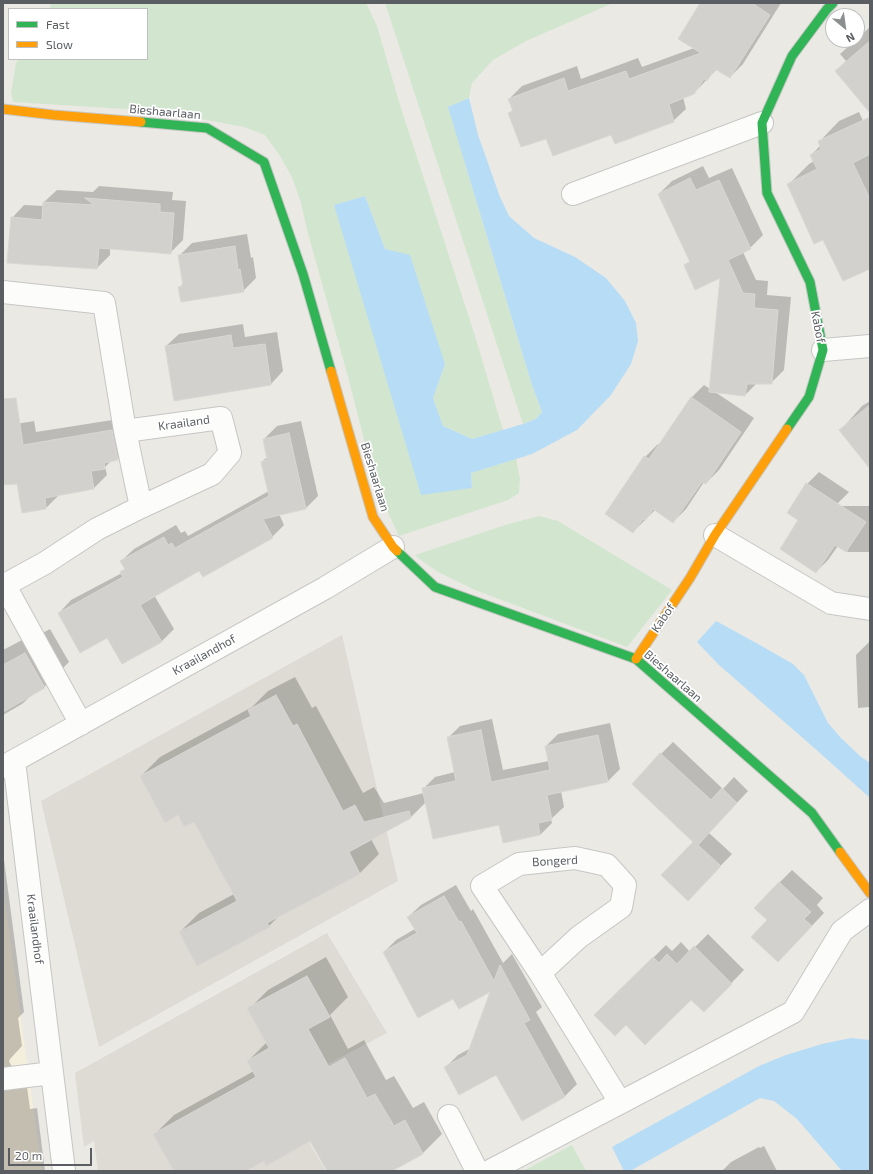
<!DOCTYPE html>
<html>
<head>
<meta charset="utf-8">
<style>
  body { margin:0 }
  #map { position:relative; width:873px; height:1174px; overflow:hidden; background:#eae9e4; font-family:"Exo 2",sans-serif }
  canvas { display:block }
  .frame { position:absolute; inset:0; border:4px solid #5a5e62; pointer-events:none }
  .legend { position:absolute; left:8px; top:8px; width:140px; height:52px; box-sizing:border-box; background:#fff; border:1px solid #bdbfc0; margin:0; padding:5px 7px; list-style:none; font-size:12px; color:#5a5e62 }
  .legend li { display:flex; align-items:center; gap:8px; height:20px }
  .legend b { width:20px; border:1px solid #bdbfc0 }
  .north { position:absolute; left:825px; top:8px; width:40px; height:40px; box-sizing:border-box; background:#fff; border:1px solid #bdbfc0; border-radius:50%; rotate:151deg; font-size:11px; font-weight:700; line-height:16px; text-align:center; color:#5a5e62 }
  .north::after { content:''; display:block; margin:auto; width:14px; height:18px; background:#8c8f90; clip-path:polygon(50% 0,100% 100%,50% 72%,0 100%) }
  .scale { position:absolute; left:8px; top:1148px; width:84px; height:18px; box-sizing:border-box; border:2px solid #5a5e62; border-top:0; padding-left:5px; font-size:12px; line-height:14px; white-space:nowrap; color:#5a5e62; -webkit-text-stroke:3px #fff; paint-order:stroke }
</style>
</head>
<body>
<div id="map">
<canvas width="873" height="1174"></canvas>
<div class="frame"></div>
<ul class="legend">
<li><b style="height:5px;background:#30b455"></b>Fast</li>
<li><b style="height:5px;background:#ff9f0a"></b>Slow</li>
</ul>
<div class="north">N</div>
<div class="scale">20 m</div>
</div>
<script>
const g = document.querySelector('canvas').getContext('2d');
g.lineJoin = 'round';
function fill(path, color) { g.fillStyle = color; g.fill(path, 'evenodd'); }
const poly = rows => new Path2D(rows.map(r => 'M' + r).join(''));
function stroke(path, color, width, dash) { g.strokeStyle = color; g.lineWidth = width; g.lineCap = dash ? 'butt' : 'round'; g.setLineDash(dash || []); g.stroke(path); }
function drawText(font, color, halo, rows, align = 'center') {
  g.font = font + ' "Exo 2",sans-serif'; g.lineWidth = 3.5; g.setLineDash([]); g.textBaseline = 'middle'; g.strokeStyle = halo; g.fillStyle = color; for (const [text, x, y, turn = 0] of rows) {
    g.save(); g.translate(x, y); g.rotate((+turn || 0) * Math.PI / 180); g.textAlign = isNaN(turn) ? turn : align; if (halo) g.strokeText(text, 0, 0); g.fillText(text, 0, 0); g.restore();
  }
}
fill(poly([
  [3,889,42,1171,3,1171]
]), '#f4eedc');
fill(poly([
  [342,635,398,881,99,1047,41,801],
  [327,933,387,1033,328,1064,337,1085,310,1144,326,1171,98,1171,94,1141,84,1147,75,1073]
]), '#dddbd3');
fill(poly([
  [51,3,366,3,377,26,400,105,475,336,503,430,472,439,443,426,433,398,445,364,385,249,365,196,334,205,472,488,471,473,516,458,520,479,519,493,508,500,399,536,382,500,366,447,347,373,307,230,301,203,292,177,280,156,265,135,244,127,158,111,13,102,11,93,16,63,19,59,147,59,147,9,50,9],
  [385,3,613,3,526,41,493,60,472,83,469,98,449,107,466,167,532,385,542,413,536,419,523,424],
  [539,516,558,521,672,590,627,647,475,590,438,572,418,558,415,555,505,525],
  [572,1145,586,1171,523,1171]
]), '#d2e6cf');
fill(poly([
  [469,98,478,135,500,197,509,216,534,238,575,257,606,278,625,301,636,323,638,341,631,364,611,395,577,430,532,454,471,473,472,488,421,495,334,205,365,196,385,249,410,255,445,364,433,398,443,426,472,439,523,424,536,419,542,412,532,385,466,167,448,107],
  [716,621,758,644,793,664,804,675,828,723,841,738,860,756,870,763,870,798,820,753,719,665,697,642],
  [851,1038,869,1040,870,1041,870,1171,842,1171,797,1119,774,1101,760,1098,630,1171,624,1171,612,1147,759,1066,786,1055,822,1044]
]), '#b7dcf6');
fill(poly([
  [701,3,781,3,743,64,730,77,717,69,694,93,683,97,686,109,673,121,612,133,547,137,510,113,513,109,509,99,522,86,577,66,581,79,638,58,642,67,694,48],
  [870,27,870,111,836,71,846,61,840,54],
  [859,112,870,136,870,269,823,239,789,184,809,164,814,161,811,155,821,145,819,142,839,121],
  [703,166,709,178,732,168,763,235,750,248,743,252,756,280,768,281,767,295,791,297,784,370,771,383,757,383,745,395,715,392,754,418,719,470,706,483,704,482,686,509,673,522,655,510,633,532,645,457,658,444,660,445,691,398,704,385,710,389,722,277,685,265,690,261,659,194,672,181],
  [99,186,173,192,172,200,186,201,183,240,170,253,110,248,110,255,97,268,12,218,24,205,44,206,44,202,57,190,93,192],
  [247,234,251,258,253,257,256,278,243,291,179,288,184,283,179,256,192,243],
  [243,324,245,337,277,332,283,371,271,384,166,346,179,334],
  [870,401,870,468,841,430,862,406],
  [125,418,131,446,118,459,112,460,105,467,107,475,94,488,59,495,46,508,23,512,17,482,3,476,3,432,10,425,34,421,36,432],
  [301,421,318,496,306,508,279,514,284,525,272,537,200,570,154,595,174,629,161,642,108,636,59,613,71,600,122,573,125,568,121,561,134,549,176,525,181,533,185,531,188,536,269,491,262,462,268,456,264,439,277,426],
  [819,472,849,492,835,506,870,506,870,552,848,552,838,546,828,560,816,572,800,520,788,512,807,484],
  [50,629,69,662,44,687,33,694,22,704,3,715,3,650,24,639,26,642],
  [869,642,870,642,870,707,858,708,856,655],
  [295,677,312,708,316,706,363,793,374,787,384,803,424,793,423,789,435,777,455,772,448,738,460,726,492,719,503,770,549,761,546,746,558,734,610,723,620,769,608,781,561,791,564,807,551,819,552,823,540,835,500,824,426,802,411,817,371,839,379,854,360,873,279,916,269,926,180,932,199,913,234,894,194,820,178,814,141,776,160,757,252,707,268,691],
  [673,742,723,789,734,777,748,791,709,833,732,854,700,887,695,841,661,754],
  [3,852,24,1012,18,1018,22,1046,10,1059,9,1061,12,1067,25,1072,30,1109,37,1108,45,1171,3,1171],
  [792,870,823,898,817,905,824,913,791,948,768,919,779,883],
  [456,885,471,911,473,909,503,963,512,954,542,1007,536,1012,577,1084,564,1097,496,1073,445,1068,458,1055,471,1048,492,990,454,997,384,952,396,940,415,929,408,917,421,905],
  [708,934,744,970,704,1011,691,998,626,1023,596,1015,666,945,672,951,681,942,690,952],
  [326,957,348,997,330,1015,348,1049,364,1040,386,1080,394,1076,413,1108,424,1102,442,1134,423,1153,390,1171,328,1171,311,1140,264,1160,244,1171,175,1171,155,1134,174,1115,254,1071,248,1061,267,1042,249,1009,268,990],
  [764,1146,777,1171,722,1171,731,1162,759,1147,760,1148]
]), '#0003');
const building = poly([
  [700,3,752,3,770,15,730,78,715,69,707,81,704,79,694,94,669,104,674,122,615,144,611,135,553,156,546,139,521,147,508,113,513,111,508,99,564,78,568,91,626,71,629,79,701,53,678,39,700,3],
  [870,41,870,113,835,71,870,41],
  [870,117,870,154,853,163,870,199,870,269,843,281,823,240,814,244,787,184,817,169,810,155,821,149,818,141,870,117],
  [690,178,696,190,719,180,751,249,728,260,743,293,755,294,754,308,778,310,772,384,747,384,745,396,709,392,720,278,695,290,684,265,690,262,658,194,690,178],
  [85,198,160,204,160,212,174,213,171,254,99,248,97,269,7,263,11,217,42,220,43,202,94,205,85,198],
  [235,246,238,270,240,269,244,292,181,302,178,287,183,286,178,255,235,246],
  [231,335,233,348,265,344,271,385,174,401,165,346,231,335],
  [691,397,741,432,706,484,702,482,673,523,653,509,645,521,643,519,633,533,605,514,644,456,649,459,691,397],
  [16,398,23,445,112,430,118,460,104,463,105,469,91,471,94,489,45,498,46,509,22,513,17,484,3,485,3,399,16,398],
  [870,405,870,469,839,430,870,405],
  [289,433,306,509,263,519,273,538,203,577,199,571,140,605,162,642,122,664,107,638,80,653,58,613,123,577,120,572,125,569,120,561,164,537,168,545,172,543,175,548,269,496,261,462,267,460,263,439,289,433],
  [806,483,866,522,846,552,835,545,816,573,780,549,798,520,787,513,806,483],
  [25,653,45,688,3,712,3,665,25,653],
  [276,695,293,726,297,724,343,811,355,805,364,822,409,811,411,818,349,852,360,874,267,923,270,927,197,966,179,932,237,901,194,822,184,827,178,815,165,823,140,776,251,716,248,710,276,695],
  [481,730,491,782,550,770,545,746,598,735,608,782,547,795,552,820,538,823,540,835,503,843,499,825,433,839,422,788,456,781,447,737,481,730],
  [660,753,711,800,722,788,737,803,698,845,721,866,688,901,661,875,693,842,632,784,660,753],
  [779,882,811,912,804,919,812,926,778,962,751,937,767,920,754,908,779,882],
  [444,896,459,922,461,921,494,981,500,965,530,1020,524,1023,565,1097,522,1121,496,1075,459,1095,444,1067,467,1055,490,992,459,1009,453,999,418,1018,383,952,417,933,407,917,444,896],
  [694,946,732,984,704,1012,691,1000,645,1045,626,1025,615,1036,594,1015,653,957,659,963,667,954,677,964,694,946],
  [307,976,330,1017,308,1029,329,1067,345,1058,367,1098,375,1094,394,1126,405,1120,423,1154,392,1171,327,1171,310,1141,266,1166,264,1161,246,1171,174,1171,153,1134,256,1077,247,1061,269,1048,247,1008,307,976]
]);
fill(building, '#d2d1ce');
stroke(building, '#d9d7d4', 1);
const street = poly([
  [573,194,762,123],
  [3,292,104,303,125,431,141,507,97,529,45,563,3,586],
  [823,350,870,346],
  [125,431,221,418,230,453,212,474,141,507],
  [715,535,831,603,870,609],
  [5,586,81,724],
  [14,761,64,1171],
  [3,767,325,588,393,547],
  [540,973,579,937,621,907,625,885,607,865,575,858,519,864,482,886,540,973,620,1102],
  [3,1079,52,1073],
  [449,1116,477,1171],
  [490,1171,793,1012,842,931,870,910]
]);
const fast = poly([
  [141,122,207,128,264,162,303,274,331,371],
  [787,429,809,397,823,350,810,282,767,193,762,123,792,56,827,9,833,3],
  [397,551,435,587,636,659,812,813,840,852]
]);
const slow = poly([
  [3,109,54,115,141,122],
  [331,371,373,517,393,547,397,551],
  [636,659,690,578,715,535,787,429],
  [840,852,870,893]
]);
stroke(street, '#c6c6c5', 24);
stroke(fast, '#c5c6c4', 11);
stroke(slow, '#c5c6c4', 11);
stroke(street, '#fcfcfb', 22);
stroke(fast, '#30b455', 9);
stroke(slow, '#ff9f0a', 9);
drawText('12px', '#5a5e62', '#fff', [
  ["Bieshaarlaan",165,112,5],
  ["Kabof",818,327,79],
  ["Kraailand",184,423,-8],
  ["Bieshaarlaan",375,477,73],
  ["Kabof",663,618,-56],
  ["Kraailandhof",204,655,-29],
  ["Bieshaarlaan",673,676,41],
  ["Bongerd",555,861,-3],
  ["Kraailandhof",35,929,83]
]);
</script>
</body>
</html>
